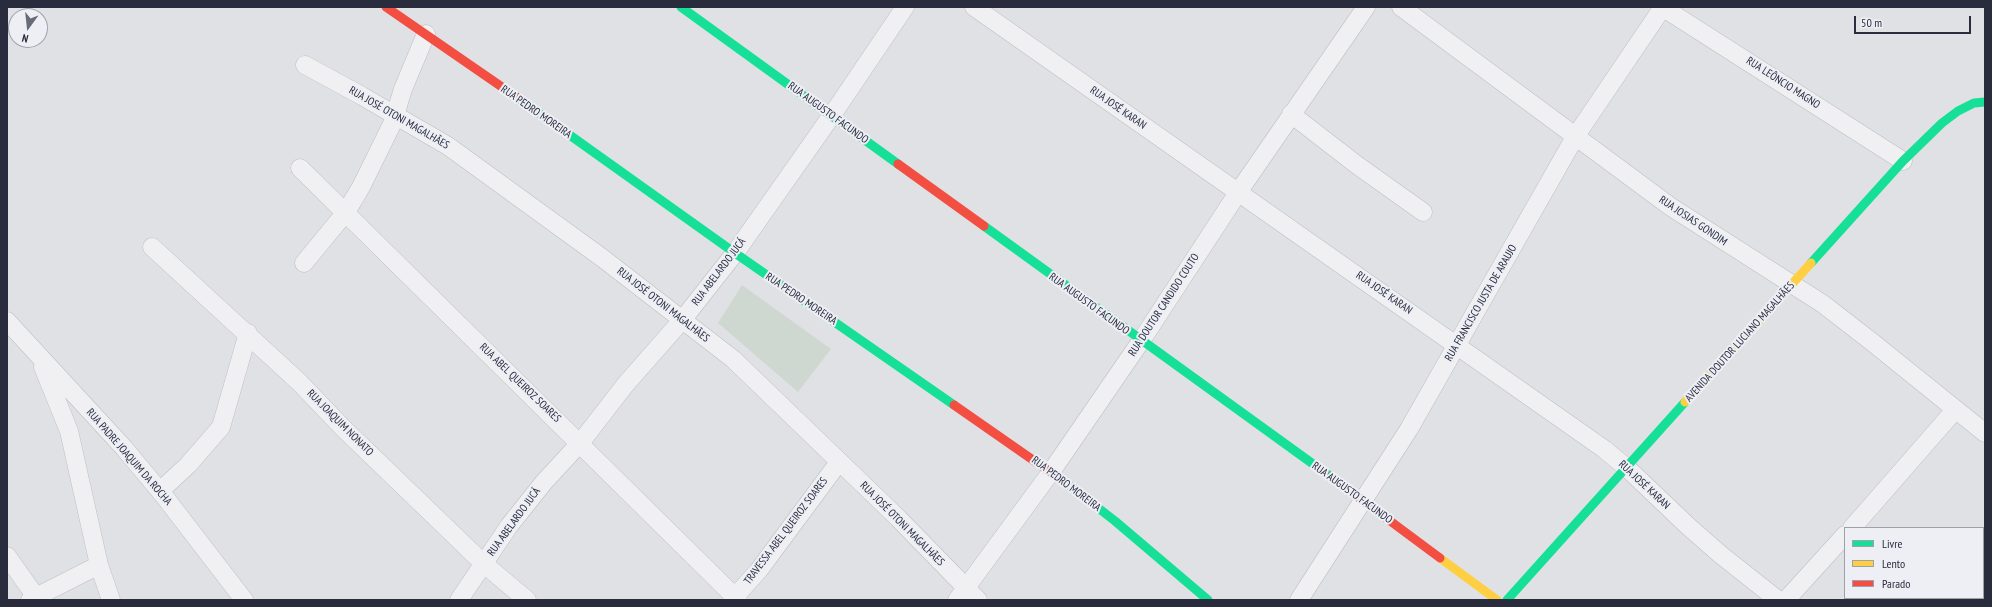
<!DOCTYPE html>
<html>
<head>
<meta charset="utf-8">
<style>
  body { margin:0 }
  #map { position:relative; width:1992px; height:607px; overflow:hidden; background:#e0e1e5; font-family:"PT Sans Narrow",sans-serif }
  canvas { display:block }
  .frame { position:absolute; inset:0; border:8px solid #282c3d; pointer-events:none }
  .legend { position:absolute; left:1844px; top:527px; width:140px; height:72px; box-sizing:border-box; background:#edeff5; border:1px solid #9ea1ab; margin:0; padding:5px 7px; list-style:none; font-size:12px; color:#282c3d }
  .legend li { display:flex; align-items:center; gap:8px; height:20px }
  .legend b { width:20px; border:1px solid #9ea1ab }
  .north { position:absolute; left:8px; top:8px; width:40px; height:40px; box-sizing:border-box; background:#edeff5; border:1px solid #9ea1ab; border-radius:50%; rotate:195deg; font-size:11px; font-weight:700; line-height:16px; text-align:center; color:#282c3d }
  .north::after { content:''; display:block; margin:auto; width:14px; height:18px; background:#686b78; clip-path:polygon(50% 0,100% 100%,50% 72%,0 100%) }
  .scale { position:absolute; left:1854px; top:16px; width:117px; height:18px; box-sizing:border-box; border:2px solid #282c3d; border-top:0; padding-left:5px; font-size:12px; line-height:14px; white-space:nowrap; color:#282c3d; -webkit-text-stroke:3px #edeff5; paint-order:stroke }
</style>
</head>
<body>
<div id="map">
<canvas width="1992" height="607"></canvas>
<div class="frame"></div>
<ul class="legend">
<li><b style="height:5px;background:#16e098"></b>Livre</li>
<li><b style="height:5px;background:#ffcf43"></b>Lento</li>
<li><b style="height:5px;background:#f24e42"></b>Parado</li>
</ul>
<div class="north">N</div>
<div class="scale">50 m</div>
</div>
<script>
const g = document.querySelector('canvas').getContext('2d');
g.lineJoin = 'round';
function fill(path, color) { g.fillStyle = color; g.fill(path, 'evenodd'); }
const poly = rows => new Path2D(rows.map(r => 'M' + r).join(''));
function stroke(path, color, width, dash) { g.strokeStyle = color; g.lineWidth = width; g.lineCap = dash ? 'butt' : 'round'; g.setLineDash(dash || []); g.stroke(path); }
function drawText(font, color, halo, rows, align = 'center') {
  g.font = font + ' "PT Sans Narrow",sans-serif'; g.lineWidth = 4; g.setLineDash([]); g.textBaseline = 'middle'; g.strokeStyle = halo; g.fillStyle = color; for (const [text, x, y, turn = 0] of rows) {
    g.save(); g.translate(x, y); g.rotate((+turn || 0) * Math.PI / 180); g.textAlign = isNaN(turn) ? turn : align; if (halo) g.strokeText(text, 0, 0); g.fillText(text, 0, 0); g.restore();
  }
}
fill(poly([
  [742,285,831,349,798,392,718,323]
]), '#cfd8d0');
const street = poly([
  [974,7,1604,449,1627,468,1689,527,1721,555,1778,600],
  [1401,7,1671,207,1823,304,1872,342,1985,433],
  [1662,7,1903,161],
  [305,65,362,96,448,146,601,257,733,359,898,518,978,600],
  [1291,114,1357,165,1423,212],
  [300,168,738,600],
  [152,247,299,382,343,428,484,564,527,600],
  [304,263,346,212,361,187,393,122,403,89,426,34],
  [7,321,124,448,164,496,244,600],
  [43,367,69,431,99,565,111,600],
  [160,491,188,465,221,427,248,333],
  [1852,528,1955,410],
  [7,556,36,597],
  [1983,595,1985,593],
  [30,600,99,565],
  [459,600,509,526,544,482,581,442,625,385,683,319,735,253,832,115,905,7],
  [732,600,759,570,839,462],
  [957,600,1051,472,1141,341,1239,191,1366,7],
  [1299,600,1409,429,1575,137,1663,7],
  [1786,600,1845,535]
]);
stroke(street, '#bdbec2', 19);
stroke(street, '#f0f0f2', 18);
stroke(poly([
  [681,7,898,164],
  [515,96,735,253,954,405],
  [984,226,1331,477],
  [1811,263,1903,161,1942,123,1958,111,1974,103,1985,102],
  [1066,483,1115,521,1208,600],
  [1507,600,1685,402]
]), '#16e098', 9);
stroke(poly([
  [1685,402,1811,263],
  [1440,558,1497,600]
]), '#ffcf43', 9);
stroke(poly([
  [386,7,515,96],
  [898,164,984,226],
  [954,405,1066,483],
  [1331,477,1440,558]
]), '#f24e42', 9);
drawText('11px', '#282c3d', '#edeff5', [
  ["RUA LEÔNCIO MAGNO",1783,83,33],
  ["RUA JOSÉ KARAN",1118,108,35],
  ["RUA PEDRO MOREIRA",536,112,35],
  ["RUA AUGUSTO FACUNDO",828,113,36],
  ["RUA JOSÉ OTONI MAGALHÃES",399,118,30],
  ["RUA JOSIAS GONDIM",1693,221,34],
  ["RUA ABELARDO JUCÁ",719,272,-53],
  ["RUA JOSÉ KARAN",1384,293,35],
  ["RUA PEDRO MOREIRA",801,299,34],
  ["RUA FRANCISCO JUSTA DE ARAUJO",1481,303,-60],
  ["RUA AUGUSTO FACUNDO",1089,304,36],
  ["RUA JOSÉ OTONI MAGALHÃES",663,305,38],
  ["RUA DOUTOR CANDIDO COUTO",1164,305,-57],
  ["AVENIDA DOUTOR LUCIANO MAGALHÃES",1740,342,-48],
  ["RUA ABEL QUEIROZ SOARES",520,383,44],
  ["RUA JOAQUIM NONATO",340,423,45],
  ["RUA PADRE JOAQUIM DA ROCHA",129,457,49],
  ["RUA PEDRO MOREIRA",1066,484,37],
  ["RUA JOSÉ KARAN",1644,485,43],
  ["RUA AUGUSTO FACUNDO",1352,493,36],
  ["RUA ABELARDO JUCÁ",514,522,-54],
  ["RUA JOSÉ OTONI MAGALHÃES",902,524,45],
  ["TRAVESSA ABEL QUEIROZ SOARES",786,531,-53]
]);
</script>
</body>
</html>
